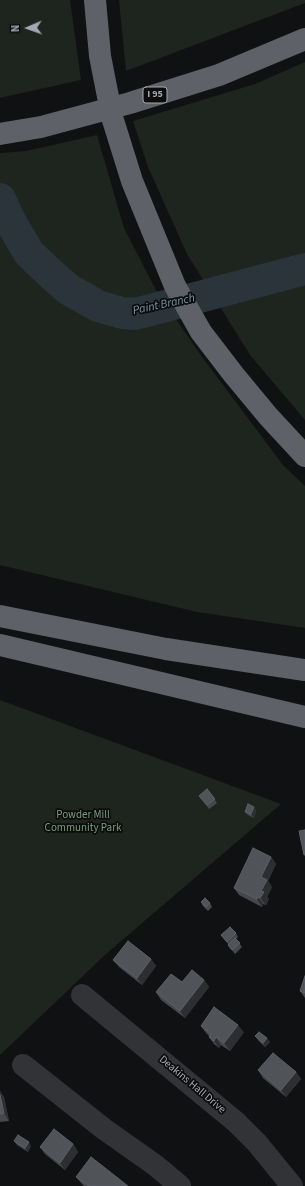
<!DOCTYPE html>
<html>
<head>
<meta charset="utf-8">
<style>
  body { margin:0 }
  #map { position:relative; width:305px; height:1186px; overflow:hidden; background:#101112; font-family:"Source Sans 3",sans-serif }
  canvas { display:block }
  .north { position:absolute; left:8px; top:8px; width:40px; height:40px; -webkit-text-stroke:3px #0c0c0d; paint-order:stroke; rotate:268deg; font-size:11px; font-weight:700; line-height:16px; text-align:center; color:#a2a8b3 }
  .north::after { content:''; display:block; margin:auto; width:14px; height:18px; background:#a2a8b3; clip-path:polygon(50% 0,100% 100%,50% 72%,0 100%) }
</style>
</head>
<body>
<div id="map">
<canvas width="305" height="1186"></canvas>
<div class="north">N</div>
</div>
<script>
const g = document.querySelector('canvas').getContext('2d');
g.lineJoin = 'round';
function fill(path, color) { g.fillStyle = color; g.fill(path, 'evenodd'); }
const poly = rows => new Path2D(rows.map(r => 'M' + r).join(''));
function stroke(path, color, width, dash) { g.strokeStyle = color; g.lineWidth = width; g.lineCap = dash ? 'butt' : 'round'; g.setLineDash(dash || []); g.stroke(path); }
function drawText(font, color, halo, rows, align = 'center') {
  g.font = font + ' "Source Sans 3",sans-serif'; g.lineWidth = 3.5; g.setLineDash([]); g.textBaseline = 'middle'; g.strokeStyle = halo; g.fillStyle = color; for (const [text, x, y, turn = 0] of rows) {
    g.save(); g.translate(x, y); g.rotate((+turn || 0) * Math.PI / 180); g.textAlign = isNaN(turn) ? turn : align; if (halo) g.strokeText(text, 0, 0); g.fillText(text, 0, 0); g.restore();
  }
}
fill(poly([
  [0,0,70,0,81,80,0,98],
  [119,0,305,0,305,3,126,71],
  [305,62,305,420,250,355,187,254,148,167,133,121,255,84],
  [97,135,124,228,156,290,202,357,283,465,305,486,305,628,197,612,0,565,0,153,26,151],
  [0,700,281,804,106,954,0,1055]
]), '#1d251e');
stroke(poly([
  [0,199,9,219,29,253,51,274,68,289,98,306,122,313,134,314,143,312,305,269]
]), '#2a343a', 32);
stroke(poly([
  [82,995,236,1122,257,1143,292,1186],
  [23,1065,104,1129,155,1165,180,1186]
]), '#323337', 22);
stroke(poly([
  [95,0,100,56,112,117,132,181,175,286,201,332,234,375,268,416,305,456],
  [0,134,41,127,130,103,219,75,305,39],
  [0,616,166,649,305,670],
  [0,645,305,717]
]), '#5e6168', 22);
fill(poly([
  [207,789,217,803,209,809,199,796],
  [254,807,256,811,254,818,248,815,245,812],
  [271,857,276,864,268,881,272,887,267,897,269,899,266,905,263,904,262,907,239,895,234,888],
  [201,902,210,903,212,907,208,911,203,906],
  [236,933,238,937,236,939,242,947,235,954,228,945,228,944,221,935],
  [151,959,156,966,142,985,119,967,113,960],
  [305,976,305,998,300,991],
  [204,980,209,987,185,1018,161,1000,156,992,182,982],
  [201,1026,244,1032,230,1051,221,1045,219,1048,214,1044,209,1037,209,1036,206,1033],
  [255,1036,270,1042,265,1047,258,1040],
  [258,1070,296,1072,301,1079,286,1097,263,1078],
  [0,1091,4,1097,9,1121,0,1122],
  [14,1141,31,1146,28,1152,17,1145],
  [73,1144,78,1152,65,1170,45,1154,40,1147],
  [76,1177,128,1186,84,1186,82,1184]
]), '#46484d');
fill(poly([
  [254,807,256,811,254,818,251,814],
  [271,857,276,864,268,881,272,887,267,897,269,899,266,905,260,898,261,891,261,877],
  [258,897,263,904,262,907,257,899],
  [151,959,156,966,142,985,137,978],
  [204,980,209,987,185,1018,180,1011],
  [238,1025,244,1032,230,1051,224,1043],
  [216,1037,221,1045,219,1048,214,1041],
  [267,1038,270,1042,265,1047,263,1043],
  [296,1072,301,1079,286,1097,281,1090],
  [0,1091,4,1097,9,1121,4,1113,0,1095],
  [29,1142,31,1146,28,1152,25,1148],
  [73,1144,78,1152,65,1170,60,1163]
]), '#2c2e31');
const building = poly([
  [207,789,215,799,207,805,199,796,207,789],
  [248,804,254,807,251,814,245,812,248,804],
  [305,830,305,855,304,855,299,831,305,830],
  [253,848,271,857,261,877,267,880,261,891,264,892,260,898,258,897,257,899,234,888,253,848],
  [205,898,210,903,206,907,201,902,205,898],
  [230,927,236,933,227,942,221,935,230,927],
  [235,938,240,943,232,950,228,945,235,938],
  [128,941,151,959,137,978,113,960,128,941],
  [192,970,204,980,180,1011,156,992,171,974,182,982,192,970],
  [305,976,305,993,300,991,305,976],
  [214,1007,238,1025,224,1043,216,1037,214,1041,209,1037,211,1034,201,1026,214,1007],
  [259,1032,267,1038,263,1043,255,1036,259,1032],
  [273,1053,296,1072,281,1090,258,1070,273,1053],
  [0,1095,4,1113,0,1114,0,1095],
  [54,1129,73,1144,60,1163,40,1147,54,1129],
  [18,1135,29,1142,25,1148,14,1141,18,1135],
  [91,1157,128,1186,89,1186,76,1177,91,1157]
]);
fill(building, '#505358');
stroke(building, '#5d6066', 1);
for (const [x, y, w] of [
  [155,95,24]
]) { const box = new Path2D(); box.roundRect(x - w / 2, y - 8, w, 16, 3); g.fillStyle = '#0c0c0d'; g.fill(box); stroke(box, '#a2a8b3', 1); }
drawText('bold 10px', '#a2a8b3', null, [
  ["I 95",155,95]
]);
drawText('11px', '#789e79', '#0c0c0d', [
  ["Powder Mill",83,816],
  ["Community Park",83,829]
]);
drawText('11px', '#a2a8b3', '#0c0c0d', [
  ["Deakins Hall Drive",192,1085,40]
]);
drawText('italic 12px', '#7897af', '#0c0c0d', [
  ["Paint Branch",164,305,-12]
]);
</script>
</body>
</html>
